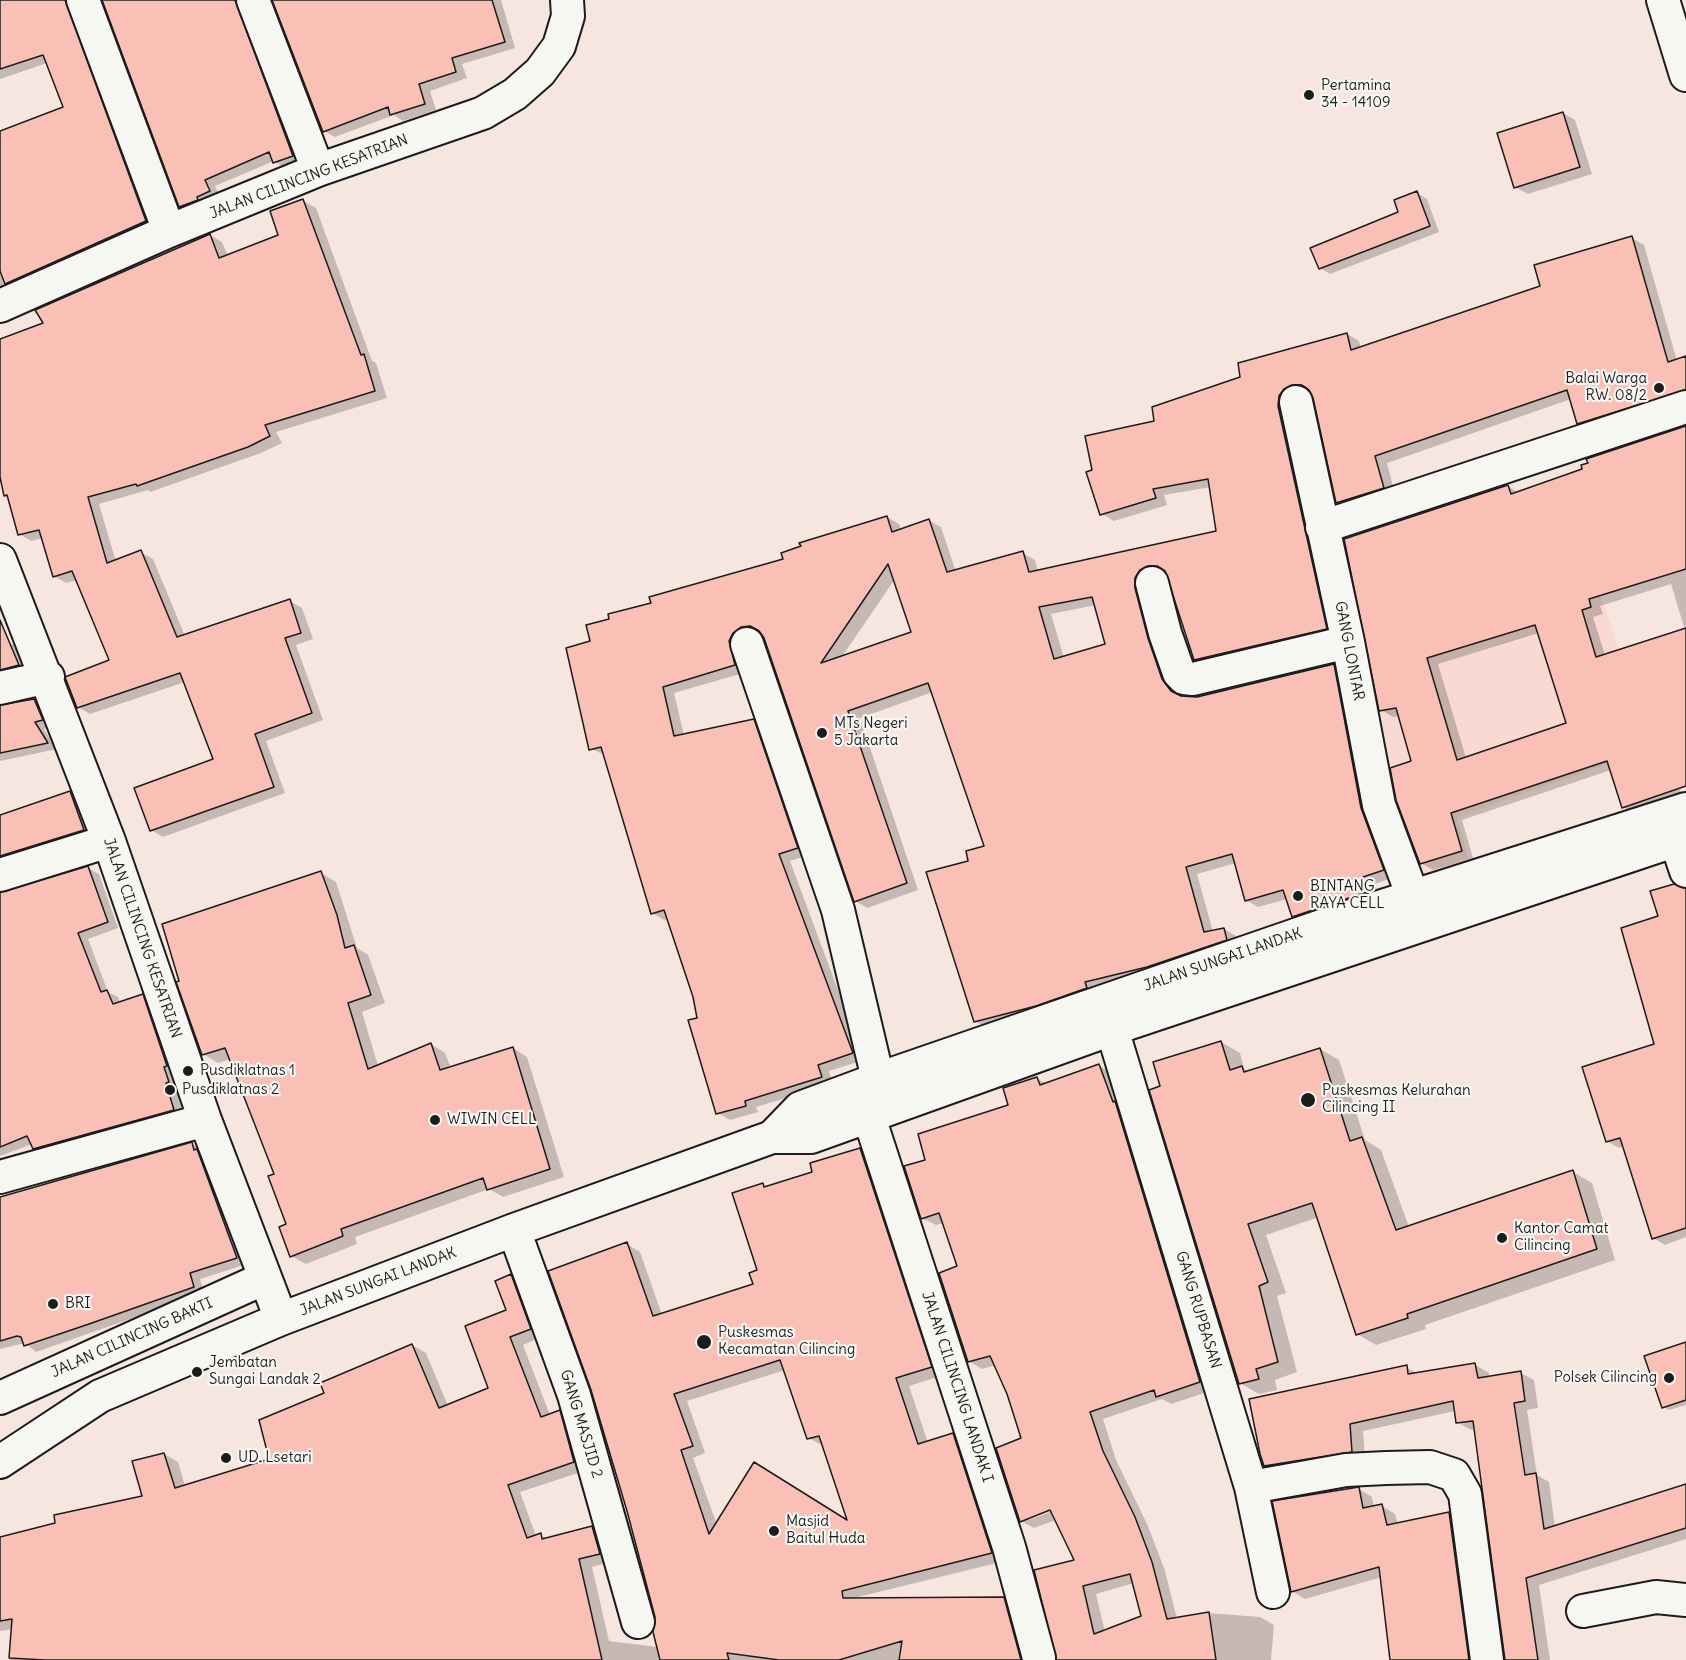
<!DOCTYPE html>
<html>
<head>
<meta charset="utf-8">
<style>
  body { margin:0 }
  canvas { display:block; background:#f7e6e0 }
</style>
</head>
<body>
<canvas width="1686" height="1660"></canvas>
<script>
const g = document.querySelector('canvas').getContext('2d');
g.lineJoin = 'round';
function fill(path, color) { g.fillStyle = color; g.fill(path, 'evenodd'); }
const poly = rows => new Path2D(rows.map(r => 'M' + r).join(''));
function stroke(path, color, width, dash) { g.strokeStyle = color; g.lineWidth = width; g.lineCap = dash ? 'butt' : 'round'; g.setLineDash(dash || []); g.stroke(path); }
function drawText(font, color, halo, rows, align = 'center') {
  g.font = font + ' Delius,sans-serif'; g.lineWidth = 4.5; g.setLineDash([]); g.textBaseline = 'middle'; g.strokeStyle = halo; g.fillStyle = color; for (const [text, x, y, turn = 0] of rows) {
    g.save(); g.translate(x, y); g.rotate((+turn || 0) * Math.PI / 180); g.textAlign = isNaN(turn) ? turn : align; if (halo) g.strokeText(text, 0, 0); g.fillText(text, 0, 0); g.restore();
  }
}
fill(poly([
  [1582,542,1653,748,1457,817,1472,872,1416,890,1346,610]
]), '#f8dad3');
fill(poly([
  [0,0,78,0,157,228,0,292,0,133,65,107,47,63,0,79],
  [104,0,248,0,304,162,286,169,274,161,215,186,220,197,192,213,181,206],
  [274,0,501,0,515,48,462,64,467,78,430,91,436,110,403,121,394,115,335,137,324,131],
  [1563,113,1575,120,1592,174,1528,194,1515,187],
  [1417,193,1427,199,1439,232,1330,274,1320,268,1400,213],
  [303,201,316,208,372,361,376,363,387,398,276,432,282,443,261,453,150,492,148,490,99,504,116,562,140,552,153,559,185,636,290,601,302,608,313,639,296,645,323,720,266,741,285,793,163,837,151,830,215,760,185,682,90,714,78,707,111,661,77,580,66,583,54,576,43,538,31,541,19,534,9,497,5,495,0,469,0,341,45,324,210,235,222,242,228,256,280,236],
  [1632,238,1644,245,1677,361,1686,358,1686,399,1590,430,1578,423,1571,399,1387,463,1395,494,1350,509,1338,502,1315,397,1311,391,1306,390,1338,635,1207,666,1195,659,1167,572,1160,572,1174,687,1182,697,1197,698,1334,665,1346,672,1395,877,1375,884,1379,899,1305,923,1293,916,1287,899,1258,907,1246,900,1236,863,1197,874,1213,932,1224,929,1236,936,1238,946,987,1028,975,1021,970,862,986,847,933,692,860,718,918,890,867,908,855,901,762,633,753,633,747,672,674,693,684,735,753,721,766,728,809,855,790,861,864,1060,829,1071,833,1084,756,1107,758,1112,730,1120,718,1113,695,997,668,919,664,920,652,913,605,755,591,749,592,642,611,620,785,560,887,517,899,524,901,530,928,520,941,527,956,572,1023,553,1035,560,1038,571,1218,532,1211,487,1164,495,1167,505,1114,521,1102,514,1156,422,1242,378,1347,334,1359,341,1361,349,1542,286],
  [895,579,913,633,841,658],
  [1096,605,1107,645,1064,658,1051,614],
  [1686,427,1686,787,1680,789,1682,798,1635,814,1623,807,1611,770,1462,820,1473,858,1433,870,1421,863,1413,762,1399,716,1393,717,1381,710,1508,486,1519,493],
  [1671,584,1685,630,1605,655,1593,617,1603,614,1600,606],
  [1539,633,1568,724,1466,758,1438,664],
  [0,619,6,642,20,647,29,671,0,680],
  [34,700,45,706,53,726,44,729,57,749,0,761,0,706],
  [70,793,81,799,94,836,0,867,0,816],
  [88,868,99,874,118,928,88,939,108,992,118,997,120,1003,142,995,153,1002,179,1088,176,1089,184,1116,45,1155,32,1144,0,1156,0,894],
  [321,873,336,882,357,948,368,955,385,1003,362,1012,378,1066,431,1044,445,1053,451,1068,513,1048,527,1057,564,1177,503,1197,489,1189,355,1237,357,1244,306,1264,291,1256,288,1225,276,1175,231,1059,218,1063,203,1054],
  [1686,889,1686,1237,1665,1245,1653,1238,1624,1146,1619,1148,1607,1141,1656,1045,1660,917],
  [1221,1042,1240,1053,1244,1069,1250,1072,1320,1049,1339,1060,1365,1140,1381,1150,1409,1227,1573,1172,1592,1183,1615,1260,1425,1325,1426,1329,1376,1345,1357,1334,1319,1217,1266,1235,1286,1293,1277,1296,1297,1372,1275,1380,1277,1390,1259,1394,1240,1383],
  [1099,1066,1113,1073,1213,1390,1171,1404,1162,1399,1103,1419,1116,1460,1148,1526,1165,1571,1177,1619,1208,1613,1260,1617,1274,1625,1271,1660,1058,1660,1076,1561,1056,1520,1034,1528,1021,1521,1023,1439,1008,1393,996,1365,982,1369,969,1361,959,1267,944,1223,936,1225,922,1218,927,1161,1010,1106,1037,1079,1047,1084],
  [1056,1506,1058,1509,1029,1520,1029,1517],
  [1134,1583,1143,1617,1105,1632,1096,1594],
  [192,1144,202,1150,247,1264,200,1279,204,1293,36,1352,25,1343,0,1349,0,1198],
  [860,1150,874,1158,944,1375,909,1386,928,1443,953,1435,966,1442,1005,1561,854,1598,1004,1599,1017,1607,1032,1660,10,1660,13,1629,0,1631,0,1539,143,1497,164,1454,178,1462,185,1486,271,1460,326,1394,412,1345,426,1353,448,1406,490,1389,508,1310,511,1276,524,1284,543,1336,523,1345,550,1415,559,1412,573,1420,587,1470,520,1492,536,1536,540,1535,548,1539,592,1528,606,1535,613,1561,592,1567,609,1641,658,1647,627,1244,640,1252,662,1315,755,1285,758,1271,763,1185,767,1187,814,1173],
  [785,1370,808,1438,824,1446,849,1522,717,1525,693,1458,705,1453,687,1401],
  [1686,1343,1686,1405,1669,1410,1663,1407],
  [1475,1365,1489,1373,1489,1377,1521,1373,1534,1380,1538,1408,1527,1410,1537,1475,1549,1482,1555,1527,1686,1486,1686,1539,1539,1585,1550,1660,1506,1660,1476,1429,1471,1430,1457,1422,1455,1411,1363,1431,1365,1459,1279,1473,1265,1465,1406,1367,1418,1374],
  [1359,1489,1372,1497,1374,1507,1382,1506,1395,1514,1398,1524,1449,1514,1462,1521,1481,1660,1392,1660,1382,1577,1305,1599,1292,1591]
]), '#0003');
const building = poly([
  [0,0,65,0,146,221,5,284,0,271,0,131,63,107,43,55,0,69,0,0],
  [102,0,235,0,293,156,273,163,269,152,205,180,210,191,197,197,198,200,179,207,102,0],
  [272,0,492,0,505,42,452,58,456,72,419,84,425,104,390,115,388,107,323,132,272,0],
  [1563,112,1580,167,1514,188,1497,133,1563,112],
  [1417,191,1430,226,1319,269,1310,248,1398,212,1394,200,1417,191],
  [303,199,361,355,364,354,375,391,265,425,270,436,248,447,137,486,136,484,88,497,107,563,141,550,177,637,290,599,301,633,285,638,312,713,255,734,274,787,150,831,134,788,213,759,180,673,77,708,65,677,109,660,72,571,53,577,39,530,18,535,7,495,4,496,0,477,0,339,43,323,35,310,210,234,219,258,278,235,270,211,303,199],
  [1632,236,1668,362,1686,356,1686,390,1577,424,1567,390,1375,456,1384,488,1336,503,1313,398,1309,390,1302,385,1292,385,1284,389,1279,396,1278,406,1327,629,1194,660,1165,571,1157,566,1148,566,1140,570,1135,578,1135,588,1148,638,1162,679,1171,691,1181,696,1197,697,1334,664,1361,808,1384,870,1363,877,1367,892,1292,917,1283,890,1245,901,1232,854,1186,867,1204,932,1224,928,1227,940,1147,967,1085,982,1087,988,1036,1006,974,1022,926,872,968,861,966,851,984,846,928,683,848,711,907,883,854,902,764,638,759,631,750,626,741,627,733,633,729,641,735,665,663,687,674,736,754,719,798,848,779,854,853,1053,818,1065,822,1077,745,1101,746,1106,716,1114,688,1020,697,1018,693,997,664,910,651,914,601,747,589,750,566,648,590,641,586,625,609,619,608,614,651,603,649,597,783,559,781,553,801,546,799,543,887,516,892,532,929,519,947,572,1023,551,1029,572,1216,531,1208,479,1153,489,1156,498,1100,515,1086,472,1092,470,1085,436,1154,421,1152,407,1240,377,1238,363,1347,333,1351,350,1540,286,1534,265,1632,236],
  [888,564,911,632,821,663,888,564],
  [1092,597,1105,644,1054,659,1039,607,1092,597],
  [1686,426,1686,569,1589,599,1591,607,1582,610,1596,657,1686,628,1686,786,1622,808,1607,761,1451,813,1462,851,1420,864,1396,800,1390,768,1411,761,1396,708,1379,711,1344,539,1508,485,1511,494,1582,469,1581,465,1588,463,1586,459,1686,426],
  [1535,625,1566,723,1457,760,1427,658,1535,625],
  [0,620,19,665,0,670,0,620],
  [34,699,43,720,35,722,48,743,0,753,0,705,34,699],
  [70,791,84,830,0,856,0,815,70,791],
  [88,866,108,922,78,933,101,992,107,990,113,1004,143,994,167,1066,164,1067,169,1082,166,1083,174,1110,33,1149,27,1136,0,1147,0,892,88,866],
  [321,871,337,915,345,948,354,945,371,995,348,1003,368,1069,431,1043,440,1070,513,1047,550,1169,487,1190,483,1178,341,1229,343,1236,290,1257,279,1227,286,1224,268,1176,274,1174,225,1048,202,1055,176,982,179,981,162,924,321,871],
  [1674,884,1686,888,1686,1228,1652,1239,1620,1138,1606,1142,1582,1067,1654,1044,1621,928,1658,916,1650,891,1674,884],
  [1221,1041,1230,1070,1242,1066,1244,1072,1320,1048,1350,1141,1362,1137,1396,1230,1573,1170,1597,1249,1407,1314,1408,1318,1356,1335,1312,1203,1248,1224,1268,1282,1259,1286,1278,1362,1256,1369,1259,1379,1239,1384,1149,1090,1160,1086,1153,1062,1221,1041],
  [1099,1064,1113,1102,1115,1101,1200,1382,1156,1397,1154,1390,1090,1412,1103,1451,1135,1517,1152,1562,1167,1619,1209,1612,1216,1660,1056,1660,1034,1570,1074,1560,1050,1510,1020,1522,996,1448,1021,1438,1007,1394,990,1356,968,1362,939,1273,957,1266,939,1213,921,1219,904,1166,925,1160,918,1134,1008,1105,1003,1088,1037,1077,1040,1085,1099,1064],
  [1130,1574,1141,1616,1094,1634,1083,1586,1130,1574],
  [192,1142,194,1150,197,1149,237,1258,190,1273,194,1287,89,1324,24,1346,21,1337,17,1336,0,1341,0,1197,192,1142],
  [860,1148,932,1367,896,1378,918,1444,953,1433,992,1553,842,1591,843,1598,1004,1597,1021,1660,899,1660,902,1641,839,1660,779,1660,727,1653,729,1660,660,1660,653,1632,655,1617,627,1511,591,1390,548,1271,627,1242,653,1316,753,1284,749,1273,757,1270,732,1193,763,1183,764,1187,812,1172,810,1163,860,1148],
  [780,1360,807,1439,819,1436,847,1520,754,1462,709,1534,681,1450,693,1446,674,1394,780,1360],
  [511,1274,531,1329,510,1337,541,1417,560,1410,574,1462,508,1485,527,1538,541,1533,542,1539,592,1526,600,1554,579,1559,602,1660,45,1660,9,1658,12,1619,0,1621,0,1537,55,1523,54,1515,142,1496,132,1461,164,1453,175,1488,269,1459,259,1420,324,1393,320,1383,412,1344,439,1408,488,1388,465,1326,506,1310,495,1281,511,1274],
  [1686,1342,1686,1400,1662,1408,1644,1356,1686,1342],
  [1475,1363,1478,1378,1521,1371,1525,1401,1514,1403,1525,1475,1536,1473,1544,1529,1686,1484,1686,1528,1526,1578,1538,1660,1505,1660,1473,1421,1456,1423,1453,1401,1350,1424,1352,1452,1264,1466,1260,1454,1249,1399,1407,1365,1408,1374,1475,1363],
  [1359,1487,1363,1508,1382,1504,1387,1525,1449,1512,1469,1660,1390,1660,1379,1567,1291,1592,1272,1501,1359,1487]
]);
fill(building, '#fabfb5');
stroke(building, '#1c1c1c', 1.5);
const minor = poly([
  [83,0,169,231],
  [253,0,318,170],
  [1663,0,1686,75],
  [0,306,169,231,318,170,483,113,515,94,540,72,559,46,568,16,567,0],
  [1296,402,1348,642,1379,805,1413,897],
  [1322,527,1686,407],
  [0,560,109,841,205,1120,281,1319],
  [1152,583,1165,633,1179,673,1184,678,1193,679,1348,642],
  [747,644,838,910,878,1079],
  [0,688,48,677],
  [1676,841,1686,871],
  [0,875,109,841],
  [1112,1029,1251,1487,1273,1592],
  [869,1117,1009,1547,1039,1658],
  [772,1137,800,1108,878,1079,1342,919,1686,809],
  [0,1177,205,1120],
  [514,1230,574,1395,638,1622],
  [0,1398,265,1278],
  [0,1462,100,1396,281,1319,514,1230,772,1137,811,1137,1112,1029,1686,837],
  [1251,1487,1346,1470,1386,1468,1430,1467,1454,1475,1465,1494,1487,1660],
  [1583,1611,1656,1597,1686,1600]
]);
stroke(minor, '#1c1c1c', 36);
stroke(minor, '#f6f6f2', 32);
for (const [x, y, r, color] of [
  [1309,95,6,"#1c1c1c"],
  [1659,388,6,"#1c1c1c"],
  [822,733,6,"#1c1c1c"],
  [1298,896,6,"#1c1c1c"],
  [188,1071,6,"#1c1c1c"],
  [170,1090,6,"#1c1c1c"],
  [1308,1100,8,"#1c1c1c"],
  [435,1120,6,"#1c1c1c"],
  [1502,1238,6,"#1c1c1c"],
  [53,1304,6,"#1c1c1c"],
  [704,1342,8,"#1c1c1c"],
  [197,1372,6,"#1c1c1c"],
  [1669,1378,6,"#1c1c1c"],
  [226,1458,6,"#1c1c1c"],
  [774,1531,6,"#1c1c1c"]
]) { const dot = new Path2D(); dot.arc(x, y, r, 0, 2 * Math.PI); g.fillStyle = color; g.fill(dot); stroke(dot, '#f6f6f2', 2); }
drawText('15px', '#1c1c1c', '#f6f6f2', [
  ["Pertamina",1321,86],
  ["34 - 14109",1321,103],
  ["Balai Warga",1647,379,"right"],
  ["RW. 08/2",1647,396,"right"],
  ["MTs Negeri",834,724],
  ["5 Jakarta",834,741],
  ["BINTANG",1310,887],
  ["RAYA CELL",1310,904],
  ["Pusdiklatnas 1",200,1071],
  ["Pusdiklatnas 2",182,1090],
  ["Puskesmas Kelurahan",1322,1091],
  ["Cilincing II",1322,1108],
  ["WIWIN CELL",447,1120],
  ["Kantor Camat",1514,1229],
  ["Cilincing",1514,1246],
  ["BRI",65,1304],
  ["Puskesmas",718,1333],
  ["Kecamatan Cilincing",718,1350],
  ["Jembatan",209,1363],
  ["Sungai Landak 2",209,1380],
  ["Polsek Cilincing",1657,1378,"right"],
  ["UD. Lsetari",238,1458],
  ["Masjid",786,1522],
  ["Baitul Huda",786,1539]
], 'left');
drawText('15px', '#1c1c1c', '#f6f6f2', [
  ["JALAN CILINCING KESATRIAN",309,177,-21],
  ["GANG LONTAR",1349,651,79],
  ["JALAN CILINCING KESATRIAN",142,938,71],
  ["JALAN SUNGAI LANDAK",1223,960,-19],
  ["JALAN SUNGAI LANDAK",378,1282,-21],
  ["GANG RUPBASAN",1198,1310,73],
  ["JALAN CILINCING BAKTI",132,1338,-24],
  ["JALAN CILINCING LANDAK I",957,1387,72],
  ["GANG MASJID 2",581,1424,73]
]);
</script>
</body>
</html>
